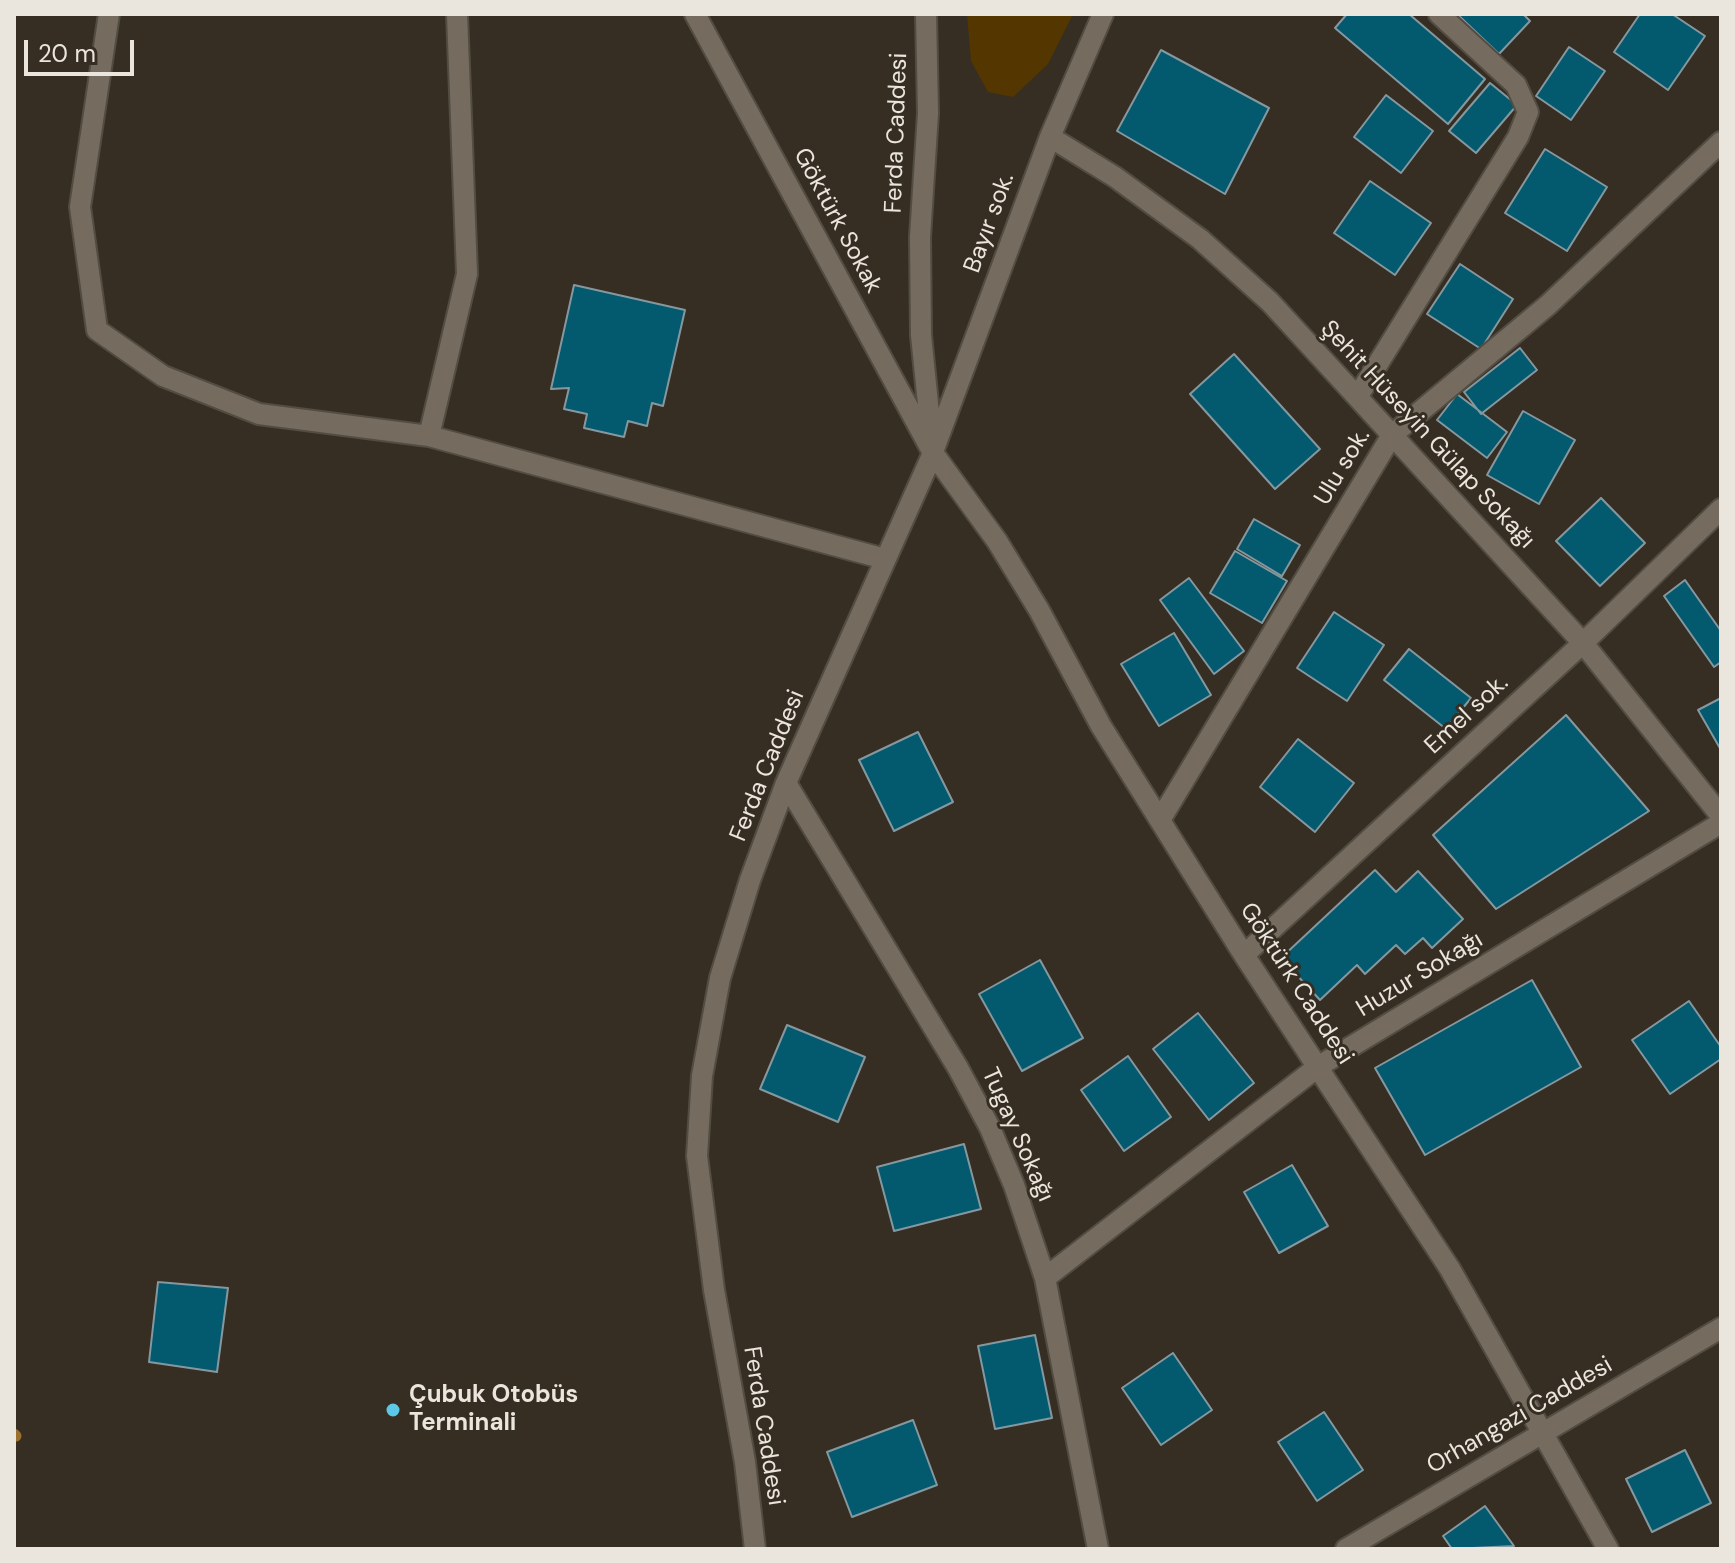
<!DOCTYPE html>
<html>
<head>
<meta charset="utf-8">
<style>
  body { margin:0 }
  #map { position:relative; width:1735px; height:1563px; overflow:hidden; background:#362e22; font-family:"DM Sans",sans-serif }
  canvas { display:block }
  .frame { position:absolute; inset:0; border:16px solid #eae5dd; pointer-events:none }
  .scale { position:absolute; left:24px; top:40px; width:110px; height:36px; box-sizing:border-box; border:4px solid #eae5dd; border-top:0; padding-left:10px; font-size:24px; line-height:28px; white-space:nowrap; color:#eae5dd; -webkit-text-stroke:6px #362e22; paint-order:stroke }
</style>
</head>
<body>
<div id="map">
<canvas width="1735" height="1563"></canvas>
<div class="frame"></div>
<div class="scale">20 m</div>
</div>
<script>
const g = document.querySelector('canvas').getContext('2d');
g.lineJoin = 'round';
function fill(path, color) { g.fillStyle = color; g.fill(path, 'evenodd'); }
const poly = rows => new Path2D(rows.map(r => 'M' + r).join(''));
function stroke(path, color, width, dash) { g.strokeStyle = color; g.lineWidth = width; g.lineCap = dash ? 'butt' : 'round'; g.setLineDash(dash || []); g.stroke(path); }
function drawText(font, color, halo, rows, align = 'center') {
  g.font = font + ' "DM Sans",sans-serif'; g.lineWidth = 6; g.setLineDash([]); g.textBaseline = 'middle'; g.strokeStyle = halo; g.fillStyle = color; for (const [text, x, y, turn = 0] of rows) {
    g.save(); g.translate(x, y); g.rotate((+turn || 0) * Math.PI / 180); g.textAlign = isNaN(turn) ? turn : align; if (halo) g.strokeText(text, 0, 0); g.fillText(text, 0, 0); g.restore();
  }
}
fill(poly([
  [967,14,1073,14,1048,64,1013,97,988,92,971,61]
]), '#543600');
stroke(poly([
  [14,1434,16,1436]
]), '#9b702f', 11);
const building = poly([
  [1347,14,1409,14,1485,79,1448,124,1335,28,1347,14],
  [1457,14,1523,14,1530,21,1499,54,1457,14],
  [1640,14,1672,14,1705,36,1668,90,1614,52,1640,14],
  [1569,47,1605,71,1571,120,1536,96,1569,47],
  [1161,50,1269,108,1225,194,1117,131,1161,50],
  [1490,83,1517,105,1476,153,1449,131,1490,83],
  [1386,95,1433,131,1401,173,1354,137,1386,95],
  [1545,149,1607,187,1567,251,1505,213,1545,149],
  [1370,181,1431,223,1395,275,1334,233,1370,181],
  [1460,264,1513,299,1481,349,1427,314,1460,264],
  [574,285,685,310,663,406,652,403,647,426,628,421,624,437,584,428,587,414,564,409,569,388,551,389,574,285],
  [1520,348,1537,370,1481,414,1464,392,1520,348],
  [1234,354,1320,449,1275,489,1190,394,1234,354],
  [1457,394,1507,432,1487,458,1437,420,1457,394],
  [1523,411,1575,440,1539,504,1487,475,1523,411],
  [1601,498,1645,543,1600,586,1556,541,1601,498],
  [1254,519,1300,545,1282,576,1237,549,1254,519],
  [1235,551,1287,581,1262,623,1210,593,1235,551],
  [1189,578,1244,651,1214,674,1160,600,1189,578],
  [1685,580,1721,631,1721,662,1714,667,1664,596,1685,580],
  [1334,612,1384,645,1347,701,1297,668,1334,612],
  [1174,633,1211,695,1159,726,1121,664,1174,633],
  [1409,649,1471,698,1446,729,1384,680,1409,649],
  [1721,698,1721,750,1698,710,1721,698],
  [1566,715,1649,811,1496,909,1433,835,1566,715],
  [918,732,953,802,894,831,859,760,918,732],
  [1298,739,1354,783,1315,832,1260,787,1298,739],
  [1375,870,1396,892,1418,871,1463,919,1432,948,1423,938,1405,954,1396,945,1365,974,1357,965,1320,1000,1281,958,1375,870],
  [1040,960,1083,1038,1022,1071,979,994,1040,960],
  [1532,980,1581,1067,1425,1155,1375,1068,1532,980],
  [1689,1001,1721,1047,1721,1059,1670,1094,1632,1040,1689,1001],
  [1198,1013,1254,1083,1209,1120,1153,1049,1198,1013],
  [787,1025,865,1057,838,1122,760,1089,787,1025],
  [1128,1056,1171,1117,1124,1151,1081,1090,1128,1056],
  [964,1144,981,1209,894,1231,877,1167,964,1144],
  [1292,1165,1328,1226,1279,1253,1244,1192,1292,1165],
  [158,1282,228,1288,217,1372,149,1362,158,1282],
  [1035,1335,1052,1418,995,1429,978,1346,1035,1335],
  [1173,1353,1212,1410,1161,1445,1122,1388,1173,1353],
  [1324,1412,1363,1470,1317,1501,1278,1442,1324,1412],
  [913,1420,937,1485,852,1517,827,1452,913,1420],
  [1685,1450,1711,1503,1652,1532,1626,1479,1685,1450],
  [1485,1506,1514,1546,1452,1549,1443,1536,1485,1506]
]);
fill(building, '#03596e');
stroke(building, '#86989f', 2);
const minor = poly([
  [109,14,80,207,97,330,163,376,259,414,429,436,885,559],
  [695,14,933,453,997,541,1039,610,1101,726,1244,955,1450,1269,1608,1549],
  [1050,137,1115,177,1200,239,1270,302,1583,643,1721,816],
  [1358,396,1518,137,1528,112,1516,85,1439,14],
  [429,436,467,274,457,14],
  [934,449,1050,137,1103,14],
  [786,783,958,1068,990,1128,1014,1185,1045,1278,1098,1549],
  [1160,820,1392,435,1548,305,1721,142],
  [1244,955,1583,643,1721,509],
  [1045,1278,1319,1066,1721,823],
  [755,1549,745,1462,714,1290,697,1156,702,1076,720,978,750,880,786,783,933,453,921,335,920,237,928,113,926,14],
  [1346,1549,1721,1328]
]);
stroke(minor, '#524c42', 24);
stroke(minor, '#756c5f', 20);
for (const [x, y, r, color] of [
  [393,1410,8,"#5dc7e8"]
]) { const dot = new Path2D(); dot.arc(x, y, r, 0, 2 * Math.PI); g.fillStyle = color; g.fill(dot); stroke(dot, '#362e22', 3); }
drawText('24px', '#eae5dd', '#362e22', [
  ["Ferda Caddesi",897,133,-88],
  ["Göktürk Sokak",837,221,62],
  ["Bayır sok.",990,223,-70],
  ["Şehit Hüseyin Gülap Sokağı",1427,435,47],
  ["Ulu sok.",1343,467,-59],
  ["Emel sok.",1467,715,-43],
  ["Ferda Caddesi",768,766,-68],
  ["Huzur Sokağı",1420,975,-31],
  ["Göktürk Caddesi",1296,984,57],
  ["Tugay Sokağı",1017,1135,66],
  ["Orhangazi Caddesi",1520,1416,-30],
  ["Ferda Caddesi",763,1426,81]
]);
drawText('bold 24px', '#eae5dd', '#362e22', [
  ["Çubuk Otobüs",409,1396],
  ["Terminali",409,1424]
], 'left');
</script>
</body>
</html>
